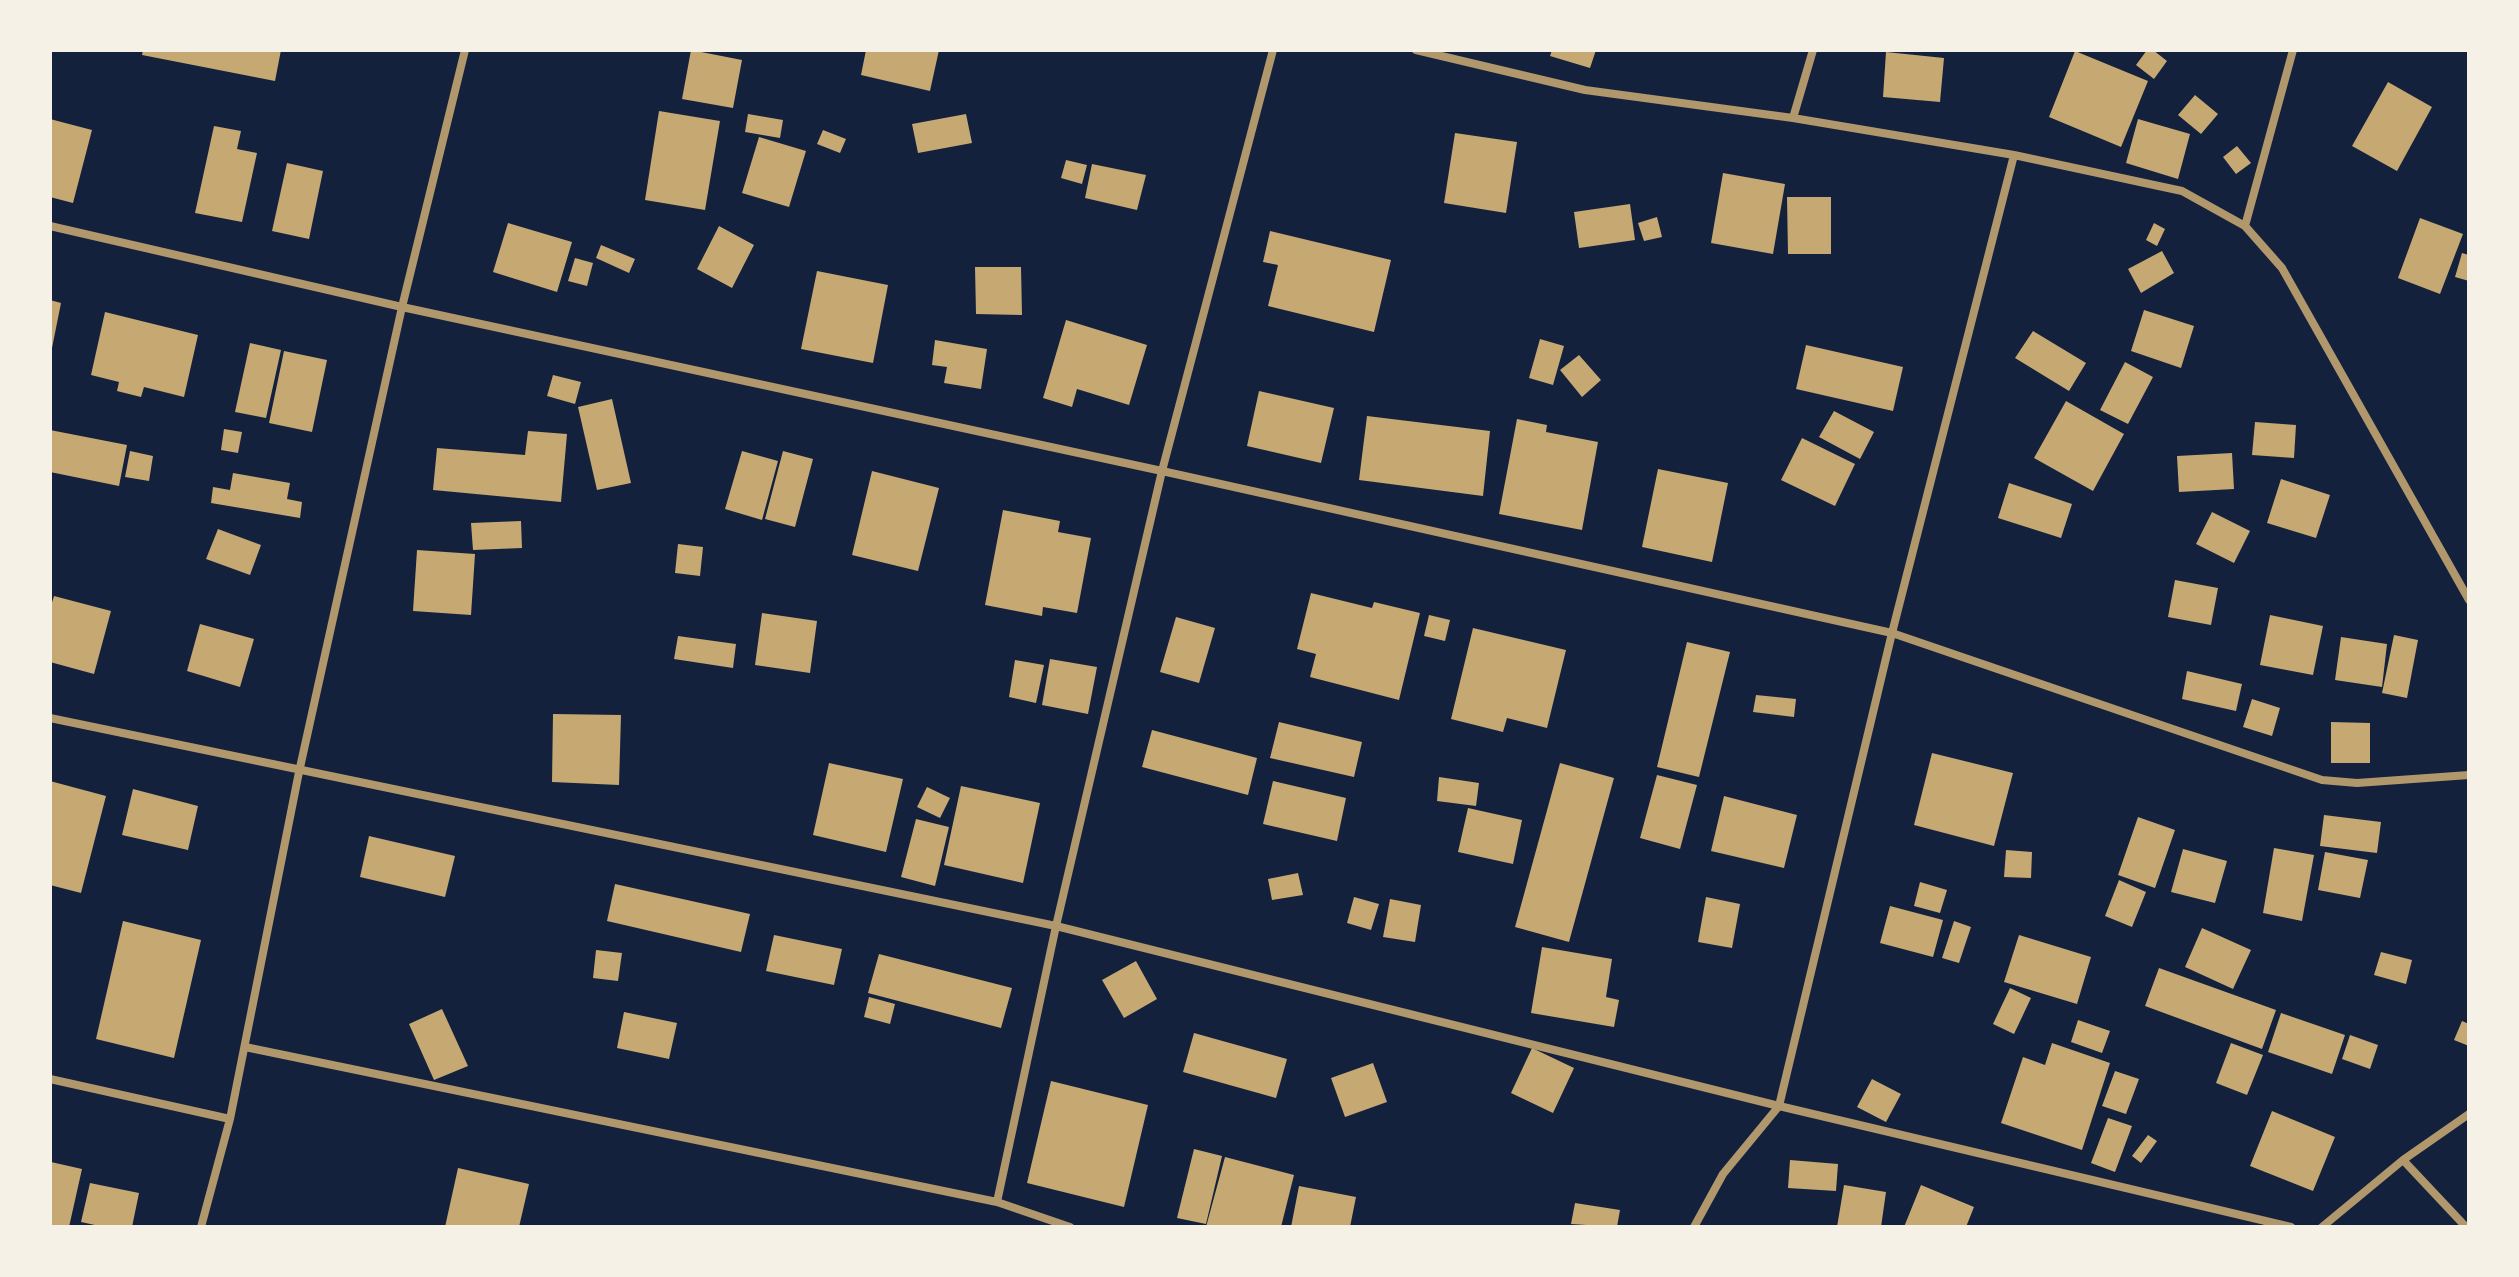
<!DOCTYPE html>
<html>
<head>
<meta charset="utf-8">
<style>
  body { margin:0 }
  #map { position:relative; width:2519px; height:1277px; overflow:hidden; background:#14213d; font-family:"Fira Sans",sans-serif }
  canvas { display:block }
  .frame { position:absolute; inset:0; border:52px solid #f6f1e7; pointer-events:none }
</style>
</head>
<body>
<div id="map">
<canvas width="2519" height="1277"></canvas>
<div class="frame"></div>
</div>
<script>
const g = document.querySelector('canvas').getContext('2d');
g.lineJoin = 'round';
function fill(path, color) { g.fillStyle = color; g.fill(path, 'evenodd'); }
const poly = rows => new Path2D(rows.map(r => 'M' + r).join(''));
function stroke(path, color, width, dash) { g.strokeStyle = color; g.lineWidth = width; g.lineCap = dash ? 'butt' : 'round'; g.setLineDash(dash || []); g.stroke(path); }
fill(poly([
  [143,50,281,50,275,81,142,55],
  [691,50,742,60,733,108,682,99],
  [866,50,939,50,930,91,861,75],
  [1552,50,1596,50,1590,68,1550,56],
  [2147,50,2153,50,2167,61,2154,79,2136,65],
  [2075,51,2148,81,2121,147,2049,117],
  [1886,52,1944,58,1940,102,1883,97],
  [2388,82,2432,107,2397,171,2352,146],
  [2195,95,2218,114,2201,134,2178,115],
  [659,111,720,121,705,210,645,200],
  [748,114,783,120,780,138,745,132],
  [966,114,972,143,918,153,912,124],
  [50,119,92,130,73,203,50,197],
  [2138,119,2190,134,2178,179,2126,163],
  [214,126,241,131,237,149,257,153,242,222,195,213],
  [823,130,846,139,840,153,817,144],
  [1455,133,1517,142,1506,213,1444,203],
  [759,137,806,151,789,207,742,193],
  [2237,146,2251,163,2236,174,2223,157],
  [1066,160,1087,165,1082,184,1061,178],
  [287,163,323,171,309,239,272,231],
  [1092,164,1146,175,1137,210,1085,198],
  [1723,173,1785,184,1773,254,1711,243],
  [1787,197,1831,197,1831,254,1788,254],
  [1630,204,1635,240,1579,248,1574,212],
  [1657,217,1662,237,1644,241,1638,223],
  [2420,218,2463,234,2440,294,2398,278],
  [508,223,572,242,557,292,493,272],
  [2154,223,2165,229,2157,246,2146,240],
  [719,226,754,245,732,288,697,269],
  [1270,231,1391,260,1374,332,1268,306,1278,265,1263,262],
  [601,245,635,259,629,273,596,258],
  [2162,251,2174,273,2141,293,2128,269],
  [2462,253,2469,255,2469,281,2455,277],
  [575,258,593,263,587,286,568,281],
  [975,267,1021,267,1022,315,976,314],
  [817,271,888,285,873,363,801,349],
  [50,300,61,303,51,353,50,353],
  [2144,310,2194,326,2181,368,2131,351],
  [105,312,198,335,184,397,144,387,141,397,117,391,119,382,91,375],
  [1066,320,1147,345,1129,405,1077,389,1072,407,1043,398],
  [2033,331,2086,363,2069,391,2015,358],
  [1540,339,1564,346,1553,385,1529,378],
  [935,340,987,349,981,389,944,383,947,367,932,365],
  [250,343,281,350,266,418,235,412],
  [1806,345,1903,367,1893,411,1796,389],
  [284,351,327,360,312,432,269,423],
  [1579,355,1601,380,1582,397,1560,370],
  [2125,362,2153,377,2128,424,2100,410],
  [553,375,581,382,575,404,547,396],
  [1259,391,1334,408,1321,463,1247,446],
  [612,399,631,483,597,490,578,407],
  [2066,401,2124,434,2093,491,2034,458],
  [1834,411,1874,432,1860,459,1819,437],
  [1367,416,1490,431,1483,496,1359,480],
  [1517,419,1547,425,1546,432,1598,442,1582,530,1499,514],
  [2255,422,2296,425,2294,458,2252,455],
  [224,429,242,432,238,453,221,450],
  [50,430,127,445,119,486,50,472],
  [528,431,567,434,561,502,433,490,437,448,525,455],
  [1802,438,1855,464,1835,506,1781,480],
  [130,451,153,456,149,481,125,477],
  [742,451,778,461,762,520,725,509],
  [783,451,813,459,795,527,765,519],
  [2232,453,2234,489,2179,492,2177,456],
  [1658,469,1728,483,1712,562,1642,547],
  [872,471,939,488,918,571,852,555],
  [233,473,290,483,287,499,302,502,300,518,211,503,213,487,230,490],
  [2281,479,2330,495,2316,538,2267,523],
  [2009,483,2072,504,2061,538,1998,518],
  [1003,510,1060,521,1058,532,1091,538,1077,613,1043,607,1042,616,985,605],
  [2212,512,2250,531,2234,563,2196,544],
  [521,521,522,548,473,550,471,523],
  [218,529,261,545,250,575,206,559],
  [678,544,703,547,700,576,675,573],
  [417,550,475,554,471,615,413,611],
  [2175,580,2218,588,2211,625,2168,617],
  [1311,593,1372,608,1374,602,1420,613,1399,700,1310,677,1316,654,1297,649],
  [54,596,111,611,94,674,50,662,50,609],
  [762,613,817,621,810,673,755,665],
  [1429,615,1450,620,1445,641,1424,636],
  [2270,615,2323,626,2313,675,2260,665],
  [1176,617,1215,628,1199,683,1160,672],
  [200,624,254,639,240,687,187,671],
  [1473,628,1566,650,1547,728,1507,718,1503,732,1451,719],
  [2394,635,2418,640,2407,698,2382,693],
  [678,636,736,644,733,668,674,659],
  [2341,637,2387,644,2382,687,2335,680],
  [1687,642,1730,652,1699,777,1657,767],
  [1050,659,1097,667,1088,714,1042,705],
  [1015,660,1044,665,1036,703,1009,697],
  [2187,671,2242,684,2236,711,2182,699],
  [1756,695,1796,699,1794,717,1753,712],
  [2252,699,2280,708,2272,736,2243,727],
  [553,714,621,715,619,785,552,782],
  [1279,722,1362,742,1354,777,1270,758],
  [2331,722,2370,723,2370,763,2331,763],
  [1152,730,1257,758,1248,795,1142,767],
  [1932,753,2013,773,1994,846,1914,825],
  [829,763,903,779,886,852,813,835],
  [1560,763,1614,778,1569,942,1515,927],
  [1657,775,1697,785,1680,849,1640,838],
  [1439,777,1479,783,1476,806,1437,801],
  [50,781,106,796,81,893,50,885],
  [1273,781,1346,798,1337,841,1263,824],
  [961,786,1040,803,1023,883,944,865],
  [927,787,950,798,940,818,917,807],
  [133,789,198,806,188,850,122,835],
  [1724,796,1797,815,1784,868,1711,851],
  [1468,808,1522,820,1513,864,1458,852],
  [2324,815,2381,822,2377,853,2320,846],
  [2138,817,2175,830,2155,888,2118,875],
  [916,819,949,827,935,886,901,877],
  [369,836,455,856,445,897,360,877],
  [2274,848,2314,855,2302,921,2263,913],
  [2183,849,2227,861,2215,903,2171,892],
  [2006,850,2032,852,2031,878,2004,877],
  [2325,852,2368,860,2360,898,2318,890],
  [1298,873,1303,895,1272,900,1268,879],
  [2119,880,2146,892,2132,927,2105,916],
  [1920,882,1947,890,1940,913,1914,906],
  [615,884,750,914,741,952,607,921],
  [1354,897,1379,904,1371,930,1347,923],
  [1706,897,1740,904,1732,948,1698,942],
  [1390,899,1421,905,1415,942,1383,937],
  [1890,906,1943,920,1933,957,1880,943],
  [123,921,201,940,174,1058,96,1039],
  [1954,921,1971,927,1959,963,1942,958],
  [2202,928,2251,950,2233,989,2185,967],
  [774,935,842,949,834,985,766,971],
  [2019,935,2091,957,2077,1004,2004,982],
  [1542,947,1612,959,1606,997,1619,1000,1614,1027,1531,1013],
  [596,950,622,953,618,981,593,978],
  [2381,952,2412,960,2406,984,2374,975],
  [879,954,1012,988,1001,1028,868,993],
  [1136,961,1157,999,1124,1018,1102,980],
  [2159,968,2276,1010,2262,1049,2145,1006],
  [2010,988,2031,998,2014,1034,1993,1024],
  [869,997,895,1004,890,1024,864,1017],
  [442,1009,468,1066,434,1080,409,1024],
  [624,1012,677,1023,669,1059,617,1048],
  [2281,1013,2345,1035,2332,1074,2268,1052],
  [2078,1020,2110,1031,2102,1053,2071,1042],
  [2462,1021,2469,1024,2469,1046,2454,1040],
  [1194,1033,1287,1059,1276,1098,1183,1072],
  [2350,1035,2378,1045,2370,1069,2342,1059],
  [2052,1043,2110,1063,2082,1150,2001,1123,2023,1057,2045,1065],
  [2231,1043,2263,1055,2247,1095,2216,1083],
  [1532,1048,1574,1068,1553,1113,1511,1093],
  [1373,1063,1387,1102,1345,1117,1331,1078],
  [2115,1071,2139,1079,2126,1114,2102,1106],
  [1872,1079,1901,1094,1886,1122,1857,1107],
  [1051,1081,1148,1105,1124,1207,1027,1183],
  [2272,1111,2335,1137,2313,1191,2250,1166],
  [2108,1118,2132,1126,2115,1172,2091,1163],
  [2148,1135,2157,1141,2141,1163,2132,1156],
  [1194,1149,1222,1156,1206,1224,1177,1218],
  [1225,1157,1294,1175,1281,1227,1206,1227],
  [1790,1160,1838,1164,1836,1191,1788,1188],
  [51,1162,82,1169,69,1227,50,1227],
  [458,1168,529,1184,519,1227,445,1227],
  [90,1183,139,1193,132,1227,104,1227,81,1222],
  [1844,1185,1886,1192,1881,1227,1837,1227],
  [1921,1185,1974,1207,1966,1227,1904,1227],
  [1299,1186,1356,1197,1350,1227,1291,1227],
  [1575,1203,1620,1210,1617,1227,1571,1224]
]), '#c6a872');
stroke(poly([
  [1416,50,1585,90,1793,118,2014,155,2182,191,2245,226,2282,268,2469,600],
  [1793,118,1813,50],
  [50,226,402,307,1162,471,1892,633,2322,780,2357,783,2469,775],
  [2245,226,2293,50],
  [50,718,1056,926,1779,1106,2291,1227],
  [245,1047,997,1202,1070,1227],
  [50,1079,230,1119],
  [2403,1160,2469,1114],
  [997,1202,1056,926,1162,471,1273,50],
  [201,1227,230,1119,299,772,402,307,465,50],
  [1694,1227,1723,1174,1779,1106,1892,633,2014,155],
  [2322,1227,2403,1160,2466,1227]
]), '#b1986c', 8);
</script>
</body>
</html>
